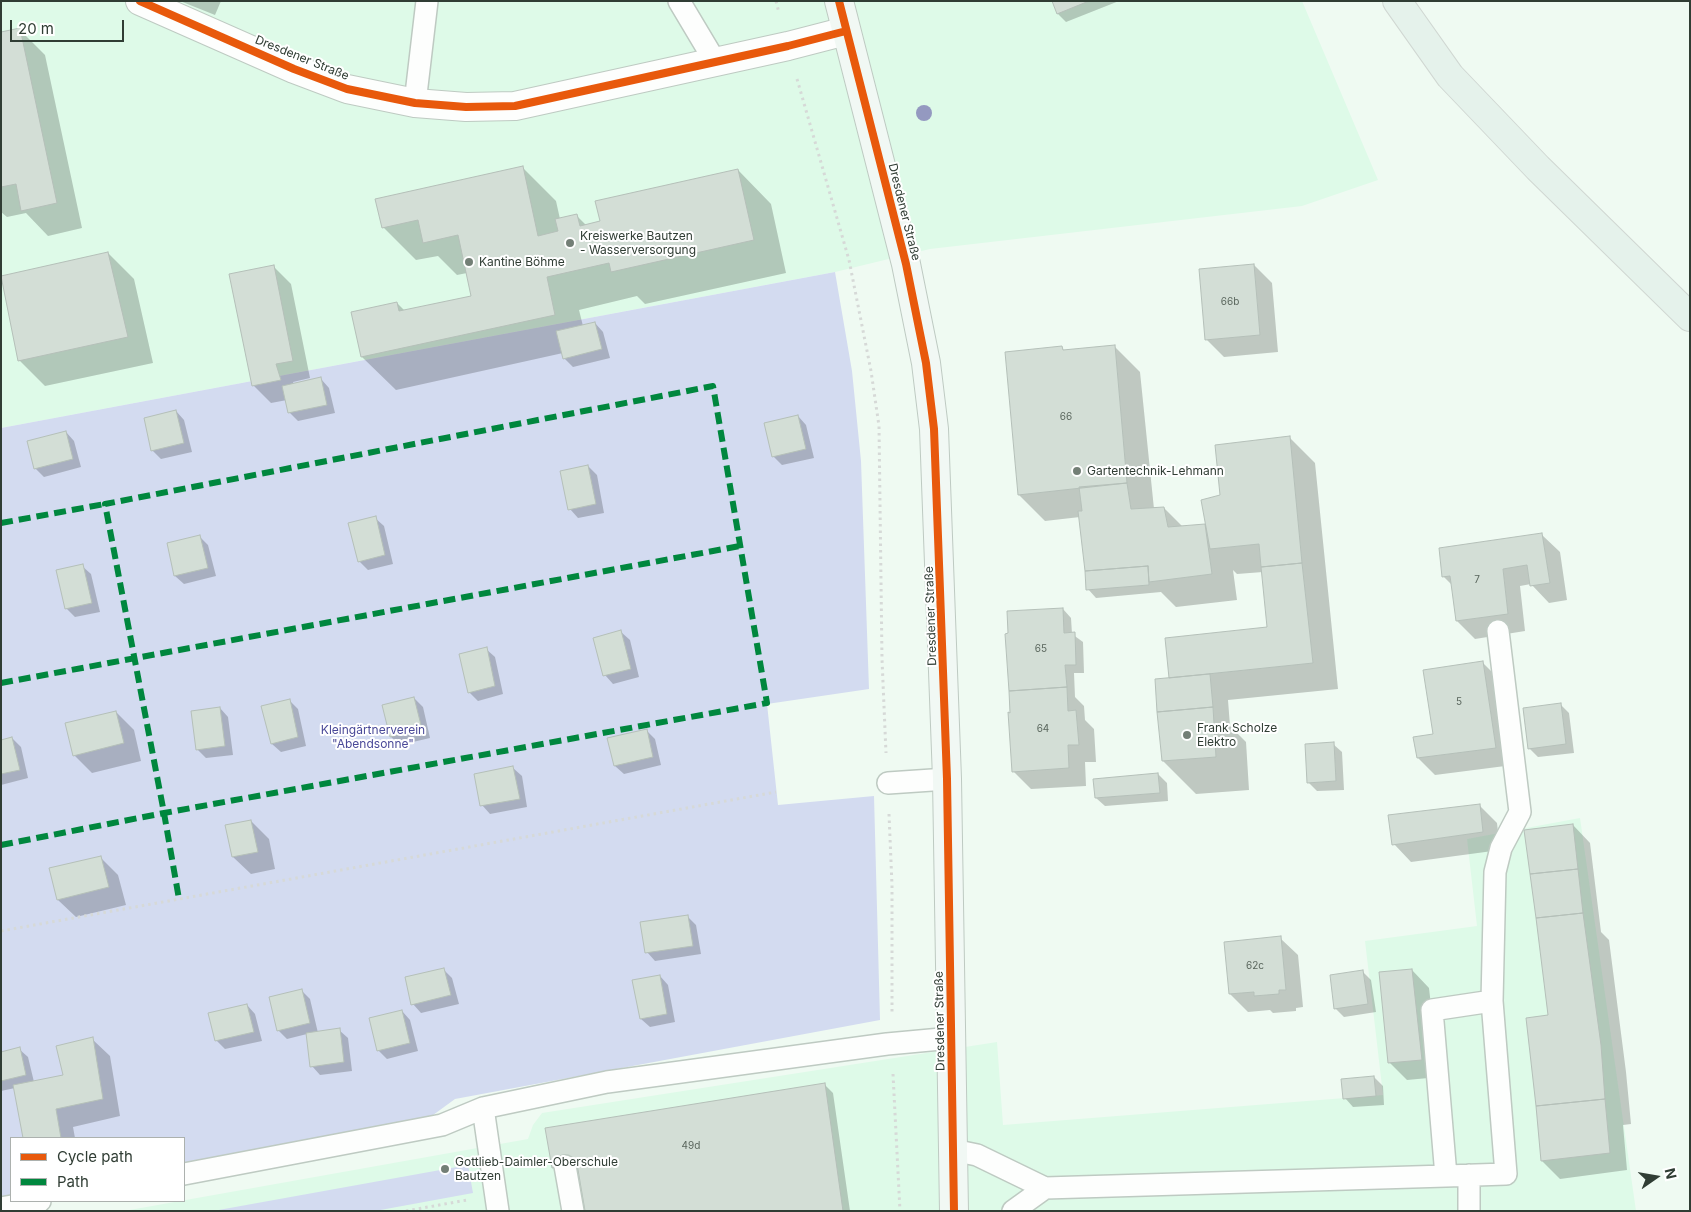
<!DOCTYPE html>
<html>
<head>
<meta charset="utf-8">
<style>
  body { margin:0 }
  #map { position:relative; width:1691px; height:1212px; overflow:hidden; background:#effaf2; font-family:Inter,sans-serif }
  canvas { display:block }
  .frame { position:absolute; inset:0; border:2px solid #303d34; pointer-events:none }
  .legend { position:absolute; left:10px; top:1137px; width:175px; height:65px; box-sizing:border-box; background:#fff; border:1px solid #acb1ae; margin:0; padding:6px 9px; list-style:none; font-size:15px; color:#303d34 }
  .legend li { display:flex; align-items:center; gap:10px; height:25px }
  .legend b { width:25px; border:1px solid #acb1ae }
  .north { position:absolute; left:1631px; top:1152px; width:50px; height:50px; -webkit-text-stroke:4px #fff; paint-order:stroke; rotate:77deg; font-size:14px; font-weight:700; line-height:20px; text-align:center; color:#303d34 }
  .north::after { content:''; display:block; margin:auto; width:18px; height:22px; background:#303d34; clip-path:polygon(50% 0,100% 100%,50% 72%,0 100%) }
  .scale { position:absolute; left:10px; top:20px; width:114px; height:22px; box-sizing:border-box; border:2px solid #303d34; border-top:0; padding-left:6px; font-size:15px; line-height:18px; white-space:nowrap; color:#303d34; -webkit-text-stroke:4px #fff; paint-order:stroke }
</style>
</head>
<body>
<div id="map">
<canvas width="1691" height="1212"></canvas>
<div class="frame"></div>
<ul class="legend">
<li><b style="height:6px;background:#e8590c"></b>Cycle path</li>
<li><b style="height:6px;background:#00873e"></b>Path</li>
</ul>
<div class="north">N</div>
<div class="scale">20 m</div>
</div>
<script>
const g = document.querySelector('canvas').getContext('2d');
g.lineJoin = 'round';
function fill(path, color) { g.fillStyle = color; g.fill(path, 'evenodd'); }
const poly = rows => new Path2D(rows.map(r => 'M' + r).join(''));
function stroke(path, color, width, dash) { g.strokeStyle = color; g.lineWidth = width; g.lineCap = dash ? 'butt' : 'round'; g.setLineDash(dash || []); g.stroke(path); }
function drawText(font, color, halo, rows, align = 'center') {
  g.font = font + ' Inter,sans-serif'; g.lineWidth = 4; g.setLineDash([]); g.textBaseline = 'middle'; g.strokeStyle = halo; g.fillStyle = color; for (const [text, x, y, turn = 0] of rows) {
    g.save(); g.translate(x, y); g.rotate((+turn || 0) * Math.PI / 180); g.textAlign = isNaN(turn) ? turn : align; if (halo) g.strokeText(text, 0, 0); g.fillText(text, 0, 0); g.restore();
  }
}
fill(poly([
  [1,1,1302,1,1378,180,1302,206,930,249,835,272,1,428],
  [1580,818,1636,1211,124,1211,528,1139,533,1125,542,1113,997,1042,1003,1125,1383,1095,1365,941,1477,926,1467,839]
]), '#defae8');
fill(poly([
  [835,272,852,371,861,461,869,689,767,704,778,805,874,796,880,1020,455,1099,429,1118,184,1165,184,1138,11,1138,11,1197,1,1199,1,428],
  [468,1165,473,1193,375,1211,213,1211]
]), '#d3dbf0');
fill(poly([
  [180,1,221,1,215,15],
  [1053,1,1119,1,1066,22,1058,14],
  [19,29,45,55,82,228,48,236,26,213,7,217,1,212,1,33],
  [523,168,556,201,560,219,577,216,587,226,601,222,738,170,771,204,786,273,645,304,637,296,579,310,583,326,595,323,603,332,610,358,573,367,564,358,563,353,396,390,362,357,397,303,405,311,472,297,467,273,457,275,438,256,416,260,383,227],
  [108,253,134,279,153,363,45,386,19,360],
  [1254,265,1272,283,1278,352,1224,357,1206,339],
  [273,266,291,284,310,378,293,382,294,385,321,379,329,388,335,413,298,421,290,413,287,400,271,403,254,386,231,275],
  [1114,346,1140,372,1154,509,1164,508,1183,527,1207,525,1222,496,1289,437,1315,463,1338,689,1228,700,1230,726,1246,742,1249,790,1196,794,1163,761,1170,679,1269,628,1263,572,1237,574,1233,570,1237,600,1176,607,1161,592,1096,598,1088,589,1080,517,1045,521,1019,495,1061,348,1065,351],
  [176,411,184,420,192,452,161,459,152,450],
  [798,416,806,425,814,458,782,465,773,456],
  [66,432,74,441,81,467,44,477,35,468],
  [588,466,597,475,604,513,578,518,570,509],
  [375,518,384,526,393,564,368,570,359,561],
  [1542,535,1560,552,1567,600,1549,603,1531,584,1520,586,1525,631,1475,639,1457,621,1452,585,1443,576],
  [199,536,208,545,216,576,184,584,175,576],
  [82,566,91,574,100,612,75,617,66,608],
  [1063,609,1071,618,1072,634,1083,642,1084,673,1074,673,1075,697,1084,706,1085,720,1094,729,1096,762,1085,762,1086,786,1031,789,1013,771,1012,714],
  [621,632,630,640,639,677,613,684,605,675],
  [486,649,495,657,503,694,478,701,469,692],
  [1483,663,1500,680,1513,765,1435,775,1418,758],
  [414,698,423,707,430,738,400,745,391,737],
  [289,700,298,709,306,746,281,752,272,744],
  [1560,704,1569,713,1574,753,1538,757,1529,748],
  [220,708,228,717,233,755,206,758,197,749],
  [116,712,134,730,141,761,92,773,74,755],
  [646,730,655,739,661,765,624,774,615,766],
  [12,738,21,747,28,778,1,785,1,741],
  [1333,744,1342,752,1344,790,1317,791,1309,783],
  [513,768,522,776,527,807,490,814,482,805],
  [1158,774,1167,783,1168,801,1105,806,1096,798],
  [1479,805,1497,823,1500,850,1411,862,1394,844],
  [251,821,269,839,275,869,251,874,233,857],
  [1573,825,1590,843,1601,932,1609,940,1626,1072,1631,1124,1623,1125,1627,1170,1560,1179,1542,1161,1550,1016],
  [100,857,118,875,126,905,76,917,58,900,51,869],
  [687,916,696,925,701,954,655,961,647,952],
  [1280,938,1298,955,1303,1007,1296,1008,1296,1011,1273,1013,1270,1010,1248,1012,1230,994],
  [443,969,452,978,459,1004,421,1013,413,1004],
  [1412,970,1429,988,1439,1077,1407,1080,1389,1062],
  [1362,971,1371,980,1376,1012,1344,1017,1335,1008],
  [660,976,668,985,675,1022,650,1027,641,1019],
  [302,991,310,999,318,1033,339,1030,348,1038,352,1071,320,1075,312,1066,307,1034,287,1039,278,1030],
  [247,1005,255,1014,262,1041,225,1049,216,1040],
  [402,1011,410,1020,418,1051,387,1059,378,1050],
  [92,1039,110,1056,120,1116,73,1127,75,1138,24,1138,15,1088,1,1091,1,1053,19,1049,28,1057,34,1082,65,1076],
  [1374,1077,1383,1086,1384,1105,1353,1107,1345,1098],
  [824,1084,833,1093,850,1211,586,1211,580,1173,561,1176,553,1167]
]), '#0003');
const building = poly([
  [1052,1,1089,1,1057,14,1052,1],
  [20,28,57,203,21,211,16,184,1,187,1,32,20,28],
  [523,166,538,236,558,231,555,219,577,214,580,226,600,221,595,201,738,169,754,240,611,272,609,263,547,277,555,315,361,357,351,312,397,302,399,311,471,296,458,235,423,243,418,220,382,228,375,199,523,166],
  [108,252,128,337,18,361,1,276,108,252],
  [1254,264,1260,335,1205,340,1199,269,1254,264],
  [274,265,293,361,276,364,281,380,252,386,229,274,274,265],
  [595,322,602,349,563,359,556,331,595,322],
  [1115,345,1127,483,1018,495,1005,352,1062,346,1063,350,1115,345],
  [321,377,327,405,288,413,282,386,321,377],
  [176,410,184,443,151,451,144,418,176,410],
  [798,415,806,449,772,457,764,423,798,415],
  [66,431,73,459,34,469,27,441,66,431],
  [1290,436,1302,563,1261,567,1259,544,1210,549,1201,500,1220,495,1215,445,1290,436],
  [588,465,596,504,568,510,560,471,588,465],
  [1127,483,1131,509,1164,507,1168,527,1205,524,1212,574,1149,582,1148,566,1085,571,1078,511,1082,511,1079,487,1127,483],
  [376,516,385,555,358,562,348,523,376,516],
  [1542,533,1550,583,1530,586,1527,565,1503,569,1508,614,1456,621,1450,576,1442,577,1439,548,1542,533],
  [200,535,208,568,174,576,167,543,200,535],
  [1302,563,1313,663,1169,678,1165,638,1267,627,1261,567,1302,563],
  [83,564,92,603,65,609,56,570,83,564],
  [1148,566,1149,585,1086,590,1085,571,1148,566],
  [1063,608,1064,633,1075,632,1076,665,1065,665,1067,687,1009,691,1005,634,1008,633,1007,611,1063,608],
  [621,630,631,669,603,676,593,638,621,630],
  [487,647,495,686,468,693,459,654,487,647],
  [1483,661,1496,748,1417,758,1413,737,1433,734,1423,670,1483,661],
  [1210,674,1213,707,1157,712,1155,679,1210,674],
  [1067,687,1068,711,1076,710,1079,745,1068,745,1069,768,1012,772,1008,712,1010,713,1009,691,1067,687],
  [414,697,422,729,390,737,382,705,414,697],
  [290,699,298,737,271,744,261,706,290,699],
  [1561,703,1566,744,1528,749,1523,708,1561,703],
  [220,707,225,746,196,750,191,711,220,707],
  [1213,707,1216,757,1162,761,1157,712,1213,707],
  [116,711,124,743,73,756,65,723,116,711],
  [647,729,653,757,614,766,607,738,647,729],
  [12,737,20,770,1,774,1,740,12,737],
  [1334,742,1336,781,1307,783,1305,744,1334,742],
  [513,766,520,799,480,806,474,774,513,766],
  [1158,773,1160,793,1095,798,1093,779,1158,773],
  [1480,804,1483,832,1392,845,1388,815,1480,804],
  [251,820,258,852,232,857,225,825,251,820],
  [1573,824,1578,869,1530,874,1524,830,1573,824],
  [101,856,109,887,57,900,49,868,101,856],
  [1578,869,1583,913,1536,918,1530,874,1578,869],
  [1583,913,1601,1045,1605,1099,1536,1106,1526,1018,1548,1015,1536,918,1583,913],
  [688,915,693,946,645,953,640,922,688,915],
  [1281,936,1286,990,1279,990,1279,994,1254,996,1254,992,1229,994,1224,942,1281,936],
  [444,968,451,995,411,1005,405,977,444,968],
  [1412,969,1422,1060,1388,1063,1379,972,1412,969],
  [1363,970,1368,1004,1334,1009,1330,975,1363,970],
  [660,975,667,1014,640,1019,632,980,660,975],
  [302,989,310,1023,277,1031,269,997,302,989],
  [247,1004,254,1032,215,1041,208,1013,247,1004],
  [402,1010,410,1043,377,1051,369,1018,402,1010],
  [340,1028,344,1062,310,1067,306,1033,340,1028],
  [93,1037,103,1099,56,1109,61,1138,23,1138,13,1085,63,1075,56,1046,93,1037],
  [20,1047,26,1075,1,1081,1,1052,20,1047],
  [1374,1076,1376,1096,1343,1099,1341,1079,1374,1076],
  [825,1083,843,1211,585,1211,577,1164,552,1168,545,1128,825,1083],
  [1605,1099,1610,1153,1541,1161,1536,1106,1605,1099]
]);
fill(building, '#d3ded6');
stroke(building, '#b5c0b9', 1);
const service = poly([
  [679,1,716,63],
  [415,103,427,1],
  [888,783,947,779],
  [1492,1001,1495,872,1501,848,1520,812,1498,631],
  [483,1108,498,1211],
  [953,1150,977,1155,1045,1188,1446,1176,1506,1174,1492,1001,1432,1010,1446,1176],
  [565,1166,573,1211],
  [184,1174,442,1125,483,1108,607,1082,887,1044,952,1038],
  [1,1208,40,1201],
  [1013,1211,1045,1188],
  [1469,1211,1469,1175]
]);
const minor = poly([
  [140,1,294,69,347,89,415,103,466,107,515,106,788,46,846,31]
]);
const secondary = poly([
  [839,1,906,264,926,363,934,429,947,779,954,1211]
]);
const primary = poly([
  [1397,1,1450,76,1538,168,1690,317]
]);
stroke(service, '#becac2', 24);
stroke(minor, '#becac2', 30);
stroke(secondary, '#becac2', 30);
stroke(primary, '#d0d7d2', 30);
stroke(poly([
  [776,1,779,13],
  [797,79,849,260,871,371,879,426,882,659,886,753],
  [889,814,892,885,892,1013],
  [1,931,776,792],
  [893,1074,900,1211],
  [406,1211,467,1200]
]), '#d6d9d7', 3, [2.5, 4]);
stroke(service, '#fdfefd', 21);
stroke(minor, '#fdfefd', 28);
stroke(secondary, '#f1f8f4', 28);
stroke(primary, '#e5f2eb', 28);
stroke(poly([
  [1,523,105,504],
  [1,683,740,546],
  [1,845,164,813,767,703,713,386,105,504,164,813,179,899]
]), '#00873e', 6, [12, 6]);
stroke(poly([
  [140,1,294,69,347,89,415,103,466,107,515,106,788,46,846,31],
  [839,1,906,264,926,363,934,429,947,779,954,1211]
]), '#e8590c', 8);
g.fillStyle = '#9499c0';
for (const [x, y] of [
  [924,113]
]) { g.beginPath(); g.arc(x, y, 8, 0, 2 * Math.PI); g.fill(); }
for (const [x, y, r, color] of [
  [570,243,5,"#737f76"],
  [469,262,5,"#737f76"],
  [1077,471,5,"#737f76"],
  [1187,735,5,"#737f76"],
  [445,1169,5,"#737f76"]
]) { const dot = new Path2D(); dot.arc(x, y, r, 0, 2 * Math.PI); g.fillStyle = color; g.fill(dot); stroke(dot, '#fff', 2); }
drawText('10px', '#59655c', null, [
  ["66b",1230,302],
  ["66",1066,417],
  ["7",1477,580],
  ["65",1041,649],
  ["5",1459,702],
  ["64",1043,729],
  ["62c",1255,966],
  ["49d",691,1146]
]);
drawText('12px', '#303d34', '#fff', [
  ["Dresdener Straße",302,58,22],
  ["Dresdener Straße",904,212,76],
  ["Dresdener Straße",931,616,-92],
  ["Dresdener Straße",940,1021,-91]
]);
drawText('12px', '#303d34', '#fff', [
  ["Kreiswerke Bautzen",580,236],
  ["- Wasserversorgung",580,250],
  ["Kantine Böhme",479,262],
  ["Gartentechnik-Lehmann",1087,471],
  ["Frank Scholze",1197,728],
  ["Elektro",1197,742],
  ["Gottlieb-Daimler-Oberschule",455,1162],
  ["Bautzen",455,1176]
], 'left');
drawText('12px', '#4a4998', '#fff', [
  ["Kleingärtnerverein",373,730],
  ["\"Abendsonne\"",373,744]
]);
</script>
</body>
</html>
